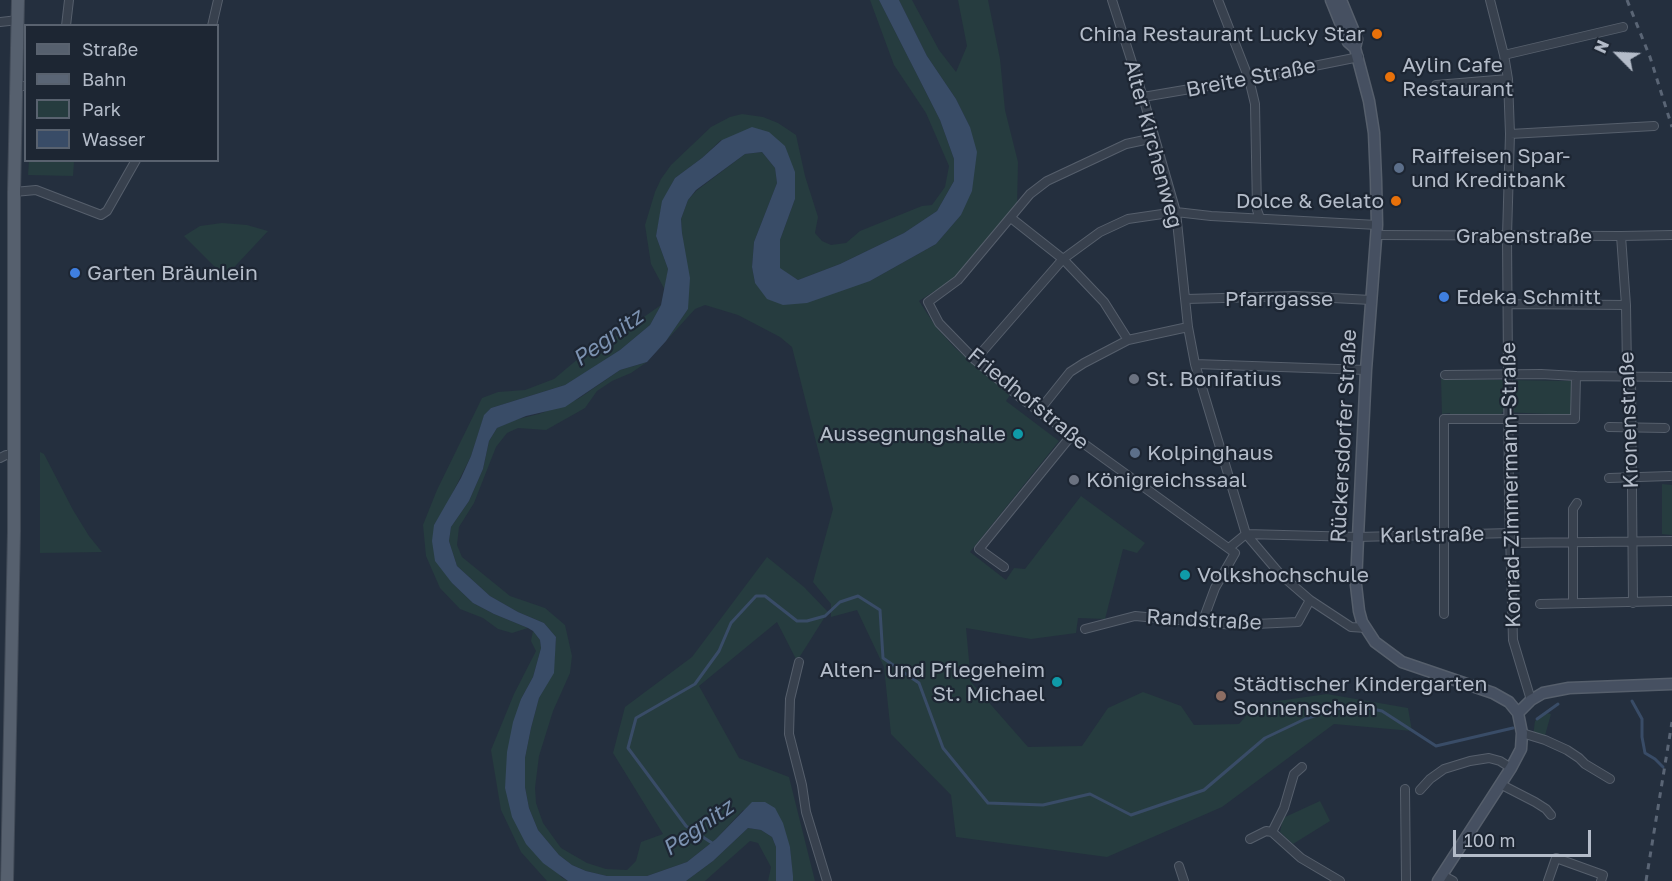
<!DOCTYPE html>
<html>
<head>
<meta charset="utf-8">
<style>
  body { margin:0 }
  #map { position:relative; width:1672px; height:881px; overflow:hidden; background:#242f3e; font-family:"Golos Text",sans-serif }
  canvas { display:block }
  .legend { position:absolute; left:24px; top:24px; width:195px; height:138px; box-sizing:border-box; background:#1d2633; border:2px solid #59626f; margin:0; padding:8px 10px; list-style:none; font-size:18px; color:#b4bcc9 }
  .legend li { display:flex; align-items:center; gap:12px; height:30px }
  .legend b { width:30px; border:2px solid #59626f }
  .north { position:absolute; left:1588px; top:24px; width:60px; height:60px; -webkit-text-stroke:4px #1d2633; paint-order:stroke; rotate:294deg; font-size:16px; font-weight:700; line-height:24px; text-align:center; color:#b4bcc9 }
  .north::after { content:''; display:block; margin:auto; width:21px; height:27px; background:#b4bcc9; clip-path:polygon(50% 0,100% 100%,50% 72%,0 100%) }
  .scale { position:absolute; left:1453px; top:830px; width:138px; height:27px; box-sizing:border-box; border:3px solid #b4bcc9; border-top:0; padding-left:8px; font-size:18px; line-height:21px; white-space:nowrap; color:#b4bcc9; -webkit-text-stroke:4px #1d2633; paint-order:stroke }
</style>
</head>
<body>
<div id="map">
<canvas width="1672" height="881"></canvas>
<ul class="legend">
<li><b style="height:8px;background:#56606e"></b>Straße</li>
<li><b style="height:8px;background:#5a6575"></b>Bahn</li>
<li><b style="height:16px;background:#263c3f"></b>Park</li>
<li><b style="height:16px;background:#394c67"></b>Wasser</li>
</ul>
<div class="north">N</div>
<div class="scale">100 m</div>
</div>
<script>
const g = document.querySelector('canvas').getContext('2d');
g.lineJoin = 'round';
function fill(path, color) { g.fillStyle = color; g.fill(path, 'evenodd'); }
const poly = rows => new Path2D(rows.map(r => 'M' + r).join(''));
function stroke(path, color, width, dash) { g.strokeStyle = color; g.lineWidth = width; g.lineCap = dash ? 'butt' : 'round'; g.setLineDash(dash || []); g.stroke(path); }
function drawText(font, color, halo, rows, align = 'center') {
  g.font = font + ' "Golos Text",sans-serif'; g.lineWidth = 4.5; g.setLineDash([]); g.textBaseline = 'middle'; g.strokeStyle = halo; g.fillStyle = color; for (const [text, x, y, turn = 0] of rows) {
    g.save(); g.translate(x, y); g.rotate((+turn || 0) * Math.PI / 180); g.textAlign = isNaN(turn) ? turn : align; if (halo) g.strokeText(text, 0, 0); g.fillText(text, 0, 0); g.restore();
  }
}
fill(poly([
  [870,0,879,0,940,120,954,159,954,181,937,211,904,233,840,264,798,280,780,269,780,240,795,199,785,146,721,140,702,158,675,178,663,201,656,236,668,269,665,290,651,264,645,225,655,192,661,179,671,165,711,127,730,117,742,114,763,117,778,123,796,135,805,176,818,217,815,233,822,241,831,245,846,243,860,231,922,206,932,205,945,187,949,166,926,113,894,65],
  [899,0,912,0,939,50,956,72,967,46,958,0,988,0,1000,59,1005,110,1018,162,1017,207,957,277,919,301,936,327,955,348,1010,395,1006,401,1059,441,970,552,1006,580,1014,568,1025,569,1081,496,1145,543,1137,553,1123,549,1105,619,1078,618,1076,633,1031,639,966,628,971,682,1028,747,1082,746,1108,708,1143,692,1181,706,1194,725,1239,724,1256,704,1327,694,1408,708,1412,731,1334,724,1222,807,1107,857,956,837,951,795,891,734,884,667,857,610,831,617,831,604,813,582,833,509,792,347,780,337,738,315,705,305,695,309,666,341,688,309,681,219,688,200,696,191,745,154,762,152,775,168,777,183,754,242,752,267,755,283,870,281,936,244,961,215,970,127,956,99,927,56],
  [29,161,74,161,73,176,28,175],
  [222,223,247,225,268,231,225,277,184,236,200,226],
  [661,305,650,325,620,350,586,372,565,385,491,408,484,416,471,456,445,508,434,525,452,583,473,603,494,614,528,628,512,633,498,629,483,618,460,609,440,588,426,556,423,525,437,490,482,398,498,392,525,390,554,379,579,358,618,335],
  [647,362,631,373,612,381,597,391,585,408,546,430,518,428,507,433,496,447,474,503,459,527,457,545,462,557,510,596,545,608,565,625,572,656,570,673,553,711,539,756,535,788,536,803,543,823,561,848,587,863,606,869,627,870,636,861,641,842,663,834,613,753,625,707,692,657,767,557,804,587,828,612,797,661,777,622,699,686,739,758,789,777,815,881,793,881,790,847,743,810,716,839,687,862,647,876,607,876,586,871,572,865,559,855,538,830,529,808,525,787,525,758,531,728,539,698,553,673,556,637,544,623,518,612,490,596,457,566,449,541,451,527,469,501,483,469,489,441,497,428,514,420,539,414,578,399,620,370],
  [1441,379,1572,381,1571,415,1502,412,1501,419,1450,418,1450,413,1442,414],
  [40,452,44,454,73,510,89,536,102,552,40,553],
  [1662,484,1672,485,1672,535,1662,534],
  [533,631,540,640,541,648,533,677,521,699,505,788,561,877,568,881,547,881,521,852,501,810,491,750,514,694,536,651,531,641],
  [1546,713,1551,714,1544,739,1533,736,1535,721],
  [1320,801,1330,821,1293,844,1280,832,1283,818],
  [748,828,761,830,772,837,776,847,776,881,768,881,771,867,758,843,750,841,705,881,686,881,713,861]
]), '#263c3f');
fill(poly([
  [879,0,899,0,927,56,956,99,970,127,977,152,972,191,961,215,936,244,870,281,807,303,783,305,767,299,755,283,752,267,754,242,777,183,775,168,762,152,745,154,696,190,688,200,681,219,682,233,690,278,688,309,666,341,647,362,620,370,565,407,526,416,497,428,489,441,483,469,469,501,451,527,449,541,457,566,490,596,518,612,544,623,556,637,554,673,539,698,531,728,525,758,525,787,529,808,538,830,559,855,572,865,586,871,607,876,647,876,687,862,716,839,752,802,765,802,775,808,783,823,790,847,793,876,793,881,776,881,776,847,772,837,761,830,748,828,713,861,686,881,568,881,543,863,526,844,512,817,505,788,507,752,513,722,521,699,533,677,541,648,540,640,533,631,528,628,494,614,473,603,452,583,435,561,432,541,434,525,461,478,471,456,484,415,491,408,565,385,620,350,650,325,661,305,668,269,656,236,662,201,675,178,702,158,722,140,752,127,769,132,785,146,795,172,795,199,780,240,780,268,798,280,840,264,904,233,937,211,954,181,954,159,940,120]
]), '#394c67');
stroke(poly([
  [1632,701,1642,719,1642,737,1645,753,1655,759,1663,767],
  [1537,719,1558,704],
  [712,843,686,826,628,748,636,718,695,684,719,651,731,623,756,596,765,596,797,621,807,621,825,616,840,602,858,596,880,610,883,658,919,683,943,748,988,803,1043,805,1090,794,1131,815,1204,790,1265,738,1305,719,1336,709,1358,706,1382,711,1436,746,1513,728]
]), '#394c67', 3);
const minor = poly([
  [1112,0,1143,97,1176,212,1188,327,1195,364,1246,534,1280,574,1310,600,1351,627,1366,628],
  [1218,0,1249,79,1255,104,1257,210,1260,218],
  [1490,0,1504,55,1508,79,1510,134,1507,236,1509,501,1513,640,1531,700],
  [0,22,18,20],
  [66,26,69,0],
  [212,26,218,0],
  [1504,55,1623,27],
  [1436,85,1508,79],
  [16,86,26,86],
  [1143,97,1249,79,1359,57],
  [1510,134,1654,126],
  [1154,138,1126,144,1047,181,1030,194,958,280,928,302,939,323,975,360,1022,399,1235,553,1215,588,1202,623],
  [14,192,36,190,101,215,107,211,136,160],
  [1011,218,1063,259,1104,302,1128,340],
  [1376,235,1621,236,1672,235],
  [1621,236,1626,305,1627,371,1631,377,1633,603],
  [1186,299,1295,296,1371,300],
  [1509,304,1626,305],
  [975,360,1063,259,1100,232,1128,219,1176,212,1211,216,1377,225],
  [1195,364,1366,370],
  [1576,376,1672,377],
  [1038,412,1070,372,1084,363,1128,340,1188,327],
  [1609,427,1665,428],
  [0,458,6,455,13,455],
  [1609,478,1670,476],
  [1246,534,1358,537,1510,533],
  [1510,543,1672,541],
  [1229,548,1246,534],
  [1004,567,979,549,1071,436],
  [1573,603,1573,509,1577,503],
  [1540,604,1671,601],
  [1444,614,1444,419,1575,419,1576,376,1541,374,1445,375],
  [1085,629,1135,616,1234,625,1298,622,1310,600],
  [799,662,790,699,789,734,802,785,806,812,827,881],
  [1522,733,1545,740,1567,750,1579,758,1585,764,1610,779],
  [1502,785,1535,802,1546,809,1551,815],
  [1405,789,1406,881],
  [1420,790,1430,779,1444,769,1470,761,1489,758,1500,761,1511,768],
  [1272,832,1284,808,1294,774,1302,767],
  [1250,839,1266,831,1272,832,1301,858,1340,881],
  [1179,866,1184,881],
  [1442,875,1453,881],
  [1548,881,1556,858,1603,875,1601,881]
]);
const secondary = poly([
  [1331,0,1348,42,1355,48],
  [1341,0,1357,39,1355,48,1369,101,1374,133,1376,180,1377,225,1366,370,1358,537,1356,585,1359,611,1362,622,1375,642,1402,662,1493,693,1509,702,1518,713,1522,733,1521,749,1511,768,1438,881],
  [1518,713,1531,700,1543,693,1569,688,1672,684]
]);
const primary = poly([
  [7,881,14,531,14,192,18,0]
]);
stroke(minor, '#565f6c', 10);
stroke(secondary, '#565f6c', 13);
stroke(primary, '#414a57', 14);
stroke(minor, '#38414e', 8);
stroke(secondary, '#465061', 10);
stroke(primary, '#56606e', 12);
stroke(poly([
  [1627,0,1650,57,1672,127],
  [1646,881,1672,722]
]), '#5a6575', 3, [6, 6]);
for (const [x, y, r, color] of [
  [1377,34,6,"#e8710a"],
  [1390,77,6,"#e8710a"],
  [1399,168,6,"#5c6f8a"],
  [1396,201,6,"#e8710a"],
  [75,273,6,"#3f7fe0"],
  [1444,297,6,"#3f7fe0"],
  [1134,379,6,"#6b7280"],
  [1018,434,6,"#0f9aa8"],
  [1135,453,6,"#5c6f8a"],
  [1074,480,6,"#6b7280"],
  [1185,575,6,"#0f9aa8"],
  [1057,682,6,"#0f9aa8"],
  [1221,696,6,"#8d6e63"]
]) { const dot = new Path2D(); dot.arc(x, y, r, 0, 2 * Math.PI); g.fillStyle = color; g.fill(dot); stroke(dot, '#1d2633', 2); }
drawText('21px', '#b4bcc9', '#1d2633', [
  ["China Restaurant Lucky Star",1365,34,"right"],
  ["Aylin Cafe",1402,65],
  ["Restaurant",1402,89],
  ["Raiffeisen Spar-",1411,156],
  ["und Kreditbank",1411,180],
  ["Dolce & Gelato",1384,201,"right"],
  ["Garten Bräunlein",87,273],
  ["Edeka Schmitt",1456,297],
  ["St. Bonifatius",1146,379],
  ["Aussegnungshalle",1006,434,"right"],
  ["Kolpinghaus",1147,453],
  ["Königreichssaal",1086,480],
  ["Volkshochschule",1197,575],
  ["Alten- und Pflegeheim",1045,670,"right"],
  ["St. Michael",1045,694,"right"],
  ["Städtischer Kindergarten",1233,684],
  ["Sonnenschein",1233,708]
], 'left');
drawText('21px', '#b4bcc9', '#1d2633', [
  ["Breite Straße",1251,78,-11],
  ["Alter Kirchenweg",1153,144,75],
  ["Grabenstraße",1524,236],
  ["Pfarrgasse",1279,299],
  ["Friedhofstraße",1028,399,39],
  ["Kronenstraße",1629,420,-92],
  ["Rückersdorfer Straße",1344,436,-87],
  ["Konrad-Zimmermann-Straße",1511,485,-91],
  ["Karlstraße",1432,535,-1],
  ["Randstraße",1204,620,3]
]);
drawText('italic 22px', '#7c92b1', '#1d2633', [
  ["Pegnitz",608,338,-36],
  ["Pegnitz",698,828,-35]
]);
</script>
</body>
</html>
